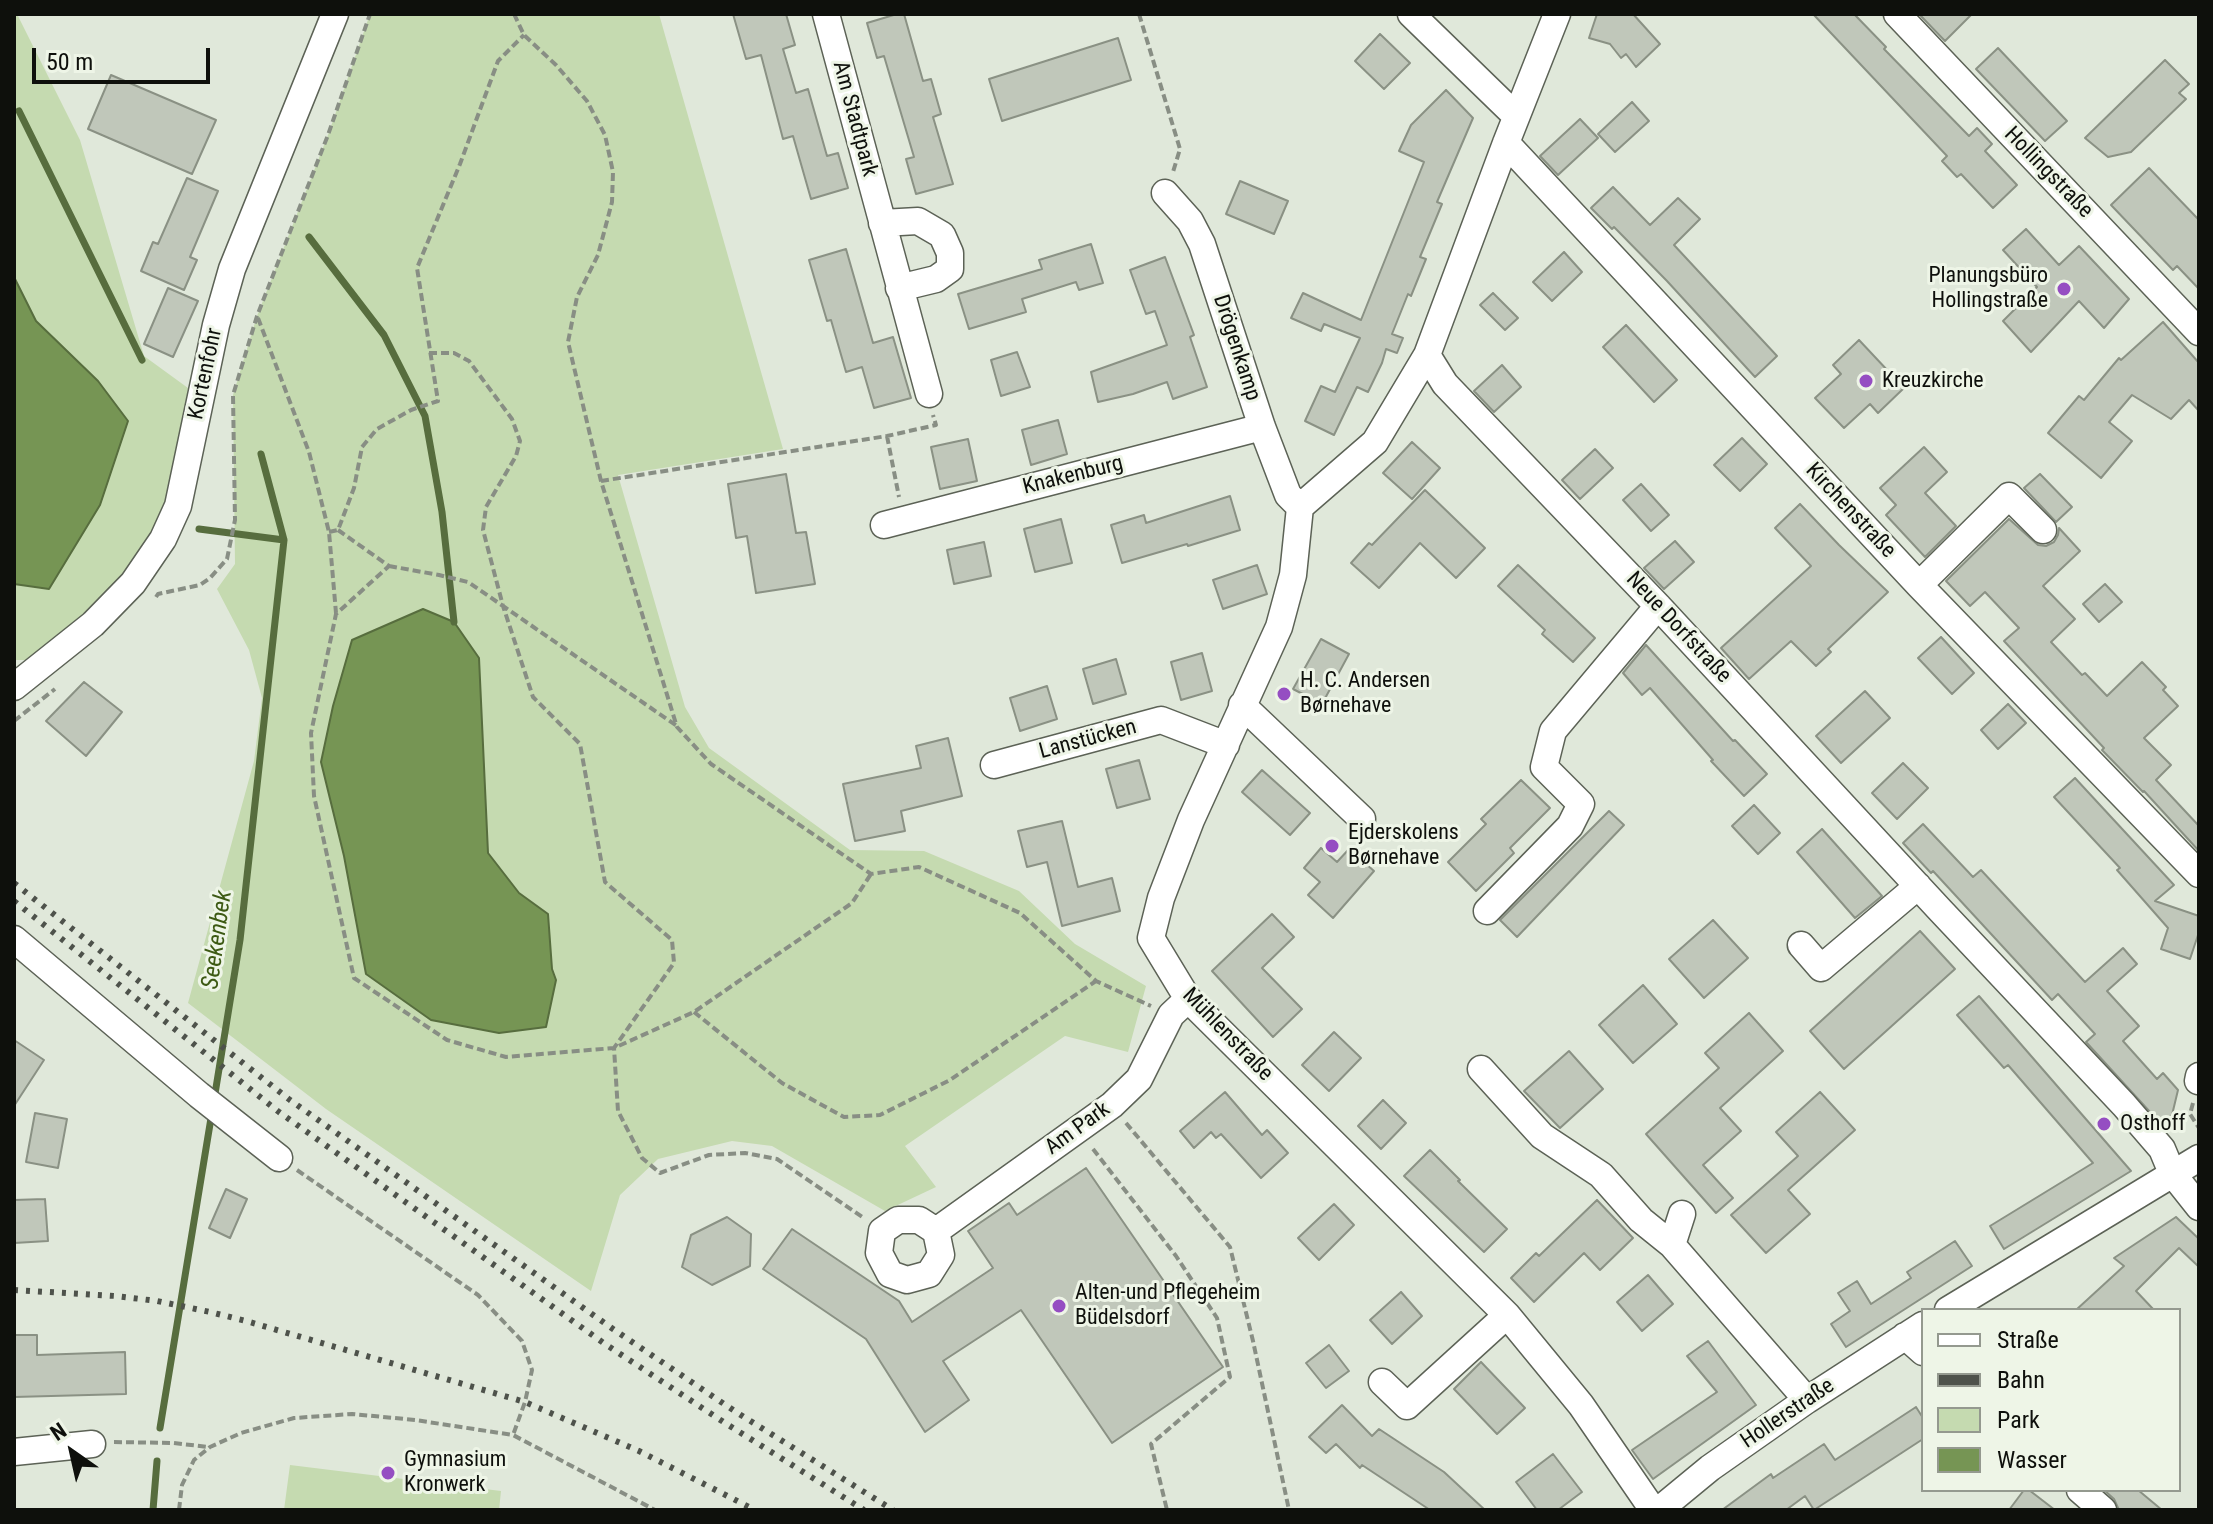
<!DOCTYPE html>
<html>
<head>
<meta charset="utf-8">
<style>
  body { margin:0 }
  #map { position:relative; width:2213px; height:1524px; overflow:hidden; background:#e0e8da; font-family:"Roboto Condensed",sans-serif }
  canvas { display:block }
  .frame { position:absolute; inset:0; border:16px solid #0e100c; pointer-events:none }
  .legend { position:absolute; left:1921px; top:1308px; width:260px; height:184px; box-sizing:border-box; background:#eef5e7; border:2px solid #94998f; margin:0; padding:10px 14px; list-style:none; font-size:24px; color:#0e100c }
  .legend li { display:flex; align-items:center; gap:16px; height:40px }
  .legend b { width:40px; border:2px solid #94998f }
  .north { position:absolute; left:32px; top:1412px; width:80px; height:80px; -webkit-text-stroke:6px #eef5e7; paint-order:stroke; rotate:326deg; font-size:22px; font-weight:700; line-height:32px; text-align:center; color:#0e100c }
  .north::after { content:''; display:block; margin:auto; width:28px; height:36px; background:#0e100c; clip-path:polygon(50% 0,100% 100%,50% 72%,0 100%) }
  .scale { position:absolute; left:32px; top:48px; width:178px; height:36px; box-sizing:border-box; border:4px solid #0e100c; border-top:0; padding-left:10px; font-size:24px; line-height:28px; white-space:nowrap; color:#0e100c; -webkit-text-stroke:6px #eef5e7; paint-order:stroke }
</style>
</head>
<body>
<div id="map">
<canvas width="2213" height="1524"></canvas>
<div class="frame"></div>
<ul class="legend">
<li><b style="height:10px;background:#fff"></b>Straße</li>
<li><b style="height:10px;background:#4e524b"></b>Bahn</li>
<li><b style="height:22px;background:#c5dab0"></b>Park</li>
<li><b style="height:22px;background:#769554"></b>Wasser</li>
</ul>
<div class="north">N</div>
<div class="scale">50 m</div>
</div>
<script>
const g = document.querySelector('canvas').getContext('2d');
g.lineJoin = 'round';
function fill(path, color) { g.fillStyle = color; g.fill(path, 'evenodd'); }
const poly = rows => new Path2D(rows.map(r => 'M' + r).join(''));
function stroke(path, color, width, dash) { g.strokeStyle = color; g.lineWidth = width; g.lineCap = dash ? 'butt' : 'round'; g.setLineDash(dash || []); g.stroke(path); }
function drawText(font, color, halo, rows, align = 'center') {
  g.font = font + ' "Roboto Condensed",sans-serif'; g.lineWidth = 6; g.setLineDash([]); g.textBaseline = 'middle'; g.strokeStyle = halo; g.fillStyle = color; for (const [text, x, y, turn = 0] of rows) {
    g.save(); g.translate(x, y); g.rotate((+turn || 0) * Math.PI / 180); g.textAlign = isNaN(turn) ? turn : align; if (halo) g.strokeText(text, 0, 0); g.fillText(text, 0, 0); g.restore();
  }
}
fill(poly([
  [14,14,17,14,80,140,144,356,188,388,170,502,128,575,86,617,34,660,14,660,14,584,50,588,98,381,36,321,14,277],
  [370,14,659,14,783,449,618,475,685,707,709,748,850,850,924,851,1019,891,1075,944,1146,986,1128,1052,1065,1036,905,1146,936,1187,885,1211,772,1146,732,1141,658,1159,620,1195,591,1291,326,1109,188,1003,254,761,262,698,249,650,217,589,235,564,233,395,257,316,328,135],
  [290,1465,501,1491,499,1510,284,1510]
]), '#c5dab0');
const water = poly([
  [14,277,36,321,98,381,128,421,100,505,49,589,14,584,14,277],
  [423,609,454,622,479,658,488,853,519,893,548,914,552,969,556,980,546,1027,499,1033,431,1020,366,974,344,856,321,762,333,706,352,640,423,609]
]);
fill(water, '#769554');
stroke(water, '#576d3e', 2);
stroke(poly([
  [19,111,142,360],
  [309,237,384,335,425,416,442,512,454,622],
  [261,454,284,540],
  [199,529,284,540,240,940,214,1100],
  [160,1428,212,1112],
  [153,1510,157,1461]
]), '#576d3e', 7);
const building = poly([
  [733,14,786,14,795,45,783,49,796,93,808,89,827,156,838,153,848,188,811,199,793,136,783,139,761,55,746,59,733,14],
  [897,14,904,14,923,81,931,79,941,114,933,117,953,184,916,194,906,159,914,157,884,56,877,58,867,23,897,14],
  [1597,14,1633,14,1660,44,1636,67,1626,54,1621,58,1610,44,1589,38,1597,14],
  [1813,14,1854,14,1886,47,1884,49,1969,136,1977,128,1992,144,1985,151,2017,185,1993,208,1961,174,1957,177,1942,161,1947,156,1813,14],
  [1919,14,1972,14,1945,41,1919,14],
  [1380,34,1410,63,1384,89,1355,61,1380,34],
  [1118,38,1131,80,1002,121,989,79,1118,38],
  [1998,48,2067,121,2045,141,1976,69,1998,48],
  [2165,60,2189,84,2179,93,2186,99,2131,152,2108,157,2085,138,2165,60],
  [111,75,216,120,192,174,88,129,111,75],
  [1446,90,1473,118,1437,202,1442,204,1420,257,1426,259,1411,296,1408,294,1392,334,1403,338,1397,353,1386,349,1382,363,1368,392,1357,387,1334,435,1305,421,1321,386,1335,392,1360,338,1324,324,1321,331,1291,318,1303,293,1361,320,1424,162,1399,151,1411,125,1446,90],
  [1632,102,1649,121,1615,152,1598,134,1632,102],
  [1580,119,1598,138,1558,175,1540,156,1580,119],
  [2149,168,2199,220,2199,289,2177,266,2173,270,2111,205,2149,168],
  [187,178,218,191,190,257,197,260,184,290,141,271,153,242,158,244,187,178],
  [1240,181,1288,201,1274,234,1226,214,1240,181],
  [1613,187,1650,225,1678,198,1700,219,1674,245,1777,356,1755,377,1667,281,1614,227,1612,229,1591,208,1613,187],
  [2026,229,2059,265,2079,246,2129,299,2104,328,2079,301,2031,352,2003,321,2037,287,2003,250,2026,229],
  [1091,244,1103,283,1079,290,1076,282,1022,299,1026,312,969,329,958,294,1042,269,1039,260,1091,244],
  [846,249,873,343,893,337,911,398,874,408,862,367,846,372,831,320,827,321,809,260,846,249],
  [1564,252,1582,272,1552,301,1533,282,1564,252],
  [1165,257,1194,335,1190,337,1207,387,1173,399,1167,382,1133,394,1098,402,1091,372,1167,345,1155,311,1146,314,1130,270,1165,257],
  [168,288,198,301,173,357,144,344,168,288],
  [1493,293,1518,318,1505,330,1480,305,1493,293],
  [2163,322,2199,363,2199,411,2189,400,2171,419,2132,395,2109,422,2132,441,2101,478,2048,433,2079,396,2084,400,2119,358,2121,360,2163,322],
  [1626,325,1677,380,1654,402,1603,347,1626,325],
  [1859,340,1904,388,1878,413,1870,404,1844,428,1815,398,1841,374,1833,365,1859,340],
  [1017,352,1030,387,1001,396,991,360,1017,352],
  [1502,365,1521,387,1494,412,1474,391,1502,365],
  [1058,420,1067,454,1031,465,1022,430,1058,420],
  [1742,438,1767,464,1740,491,1714,465,1742,438],
  [968,439,977,481,940,489,931,447,968,439],
  [1412,442,1440,468,1412,499,1383,473,1412,442],
  [1924,447,1947,472,1925,493,1956,526,1925,557,1886,515,1896,505,1880,488,1924,447],
  [1595,449,1613,468,1580,499,1562,480,1595,449],
  [786,474,796,533,806,532,815,584,756,593,747,536,736,538,728,484,786,474],
  [2040,474,2072,507,2056,522,2024,488,2040,474],
  [1641,484,1669,515,1651,531,1623,500,1641,484],
  [1425,490,1485,548,1456,578,1420,543,1379,588,1351,563,1369,543,1372,545,1425,490],
  [1230,496,1240,530,1188,546,1187,544,1122,563,1111,525,1144,515,1146,523,1230,496],
  [1800,504,1839,545,1888,592,1828,649,1831,652,1816,666,1791,641,1749,679,1721,648,1811,566,1775,528,1800,504],
  [1061,519,1072,563,1035,572,1024,529,1061,519],
  [2009,519,2038,545,2046,546,2054,542,2058,535,2059,528,2080,551,2043,586,2075,619,2051,642,2082,675,2085,673,2107,696,2142,662,2166,687,2163,690,2178,706,2144,738,2171,765,2156,780,2199,826,2199,851,2144,791,2143,792,2102,750,2104,748,2004,641,2019,628,1985,592,1970,606,1946,581,2009,519],
  [1675,541,1694,562,1664,589,1644,568,1675,541],
  [984,542,991,576,954,584,947,550,984,542],
  [1257,565,1267,594,1223,609,1213,580,1257,565],
  [1518,565,1595,638,1573,662,1542,634,1545,630,1498,586,1518,565],
  [2105,584,2122,602,2099,622,2083,604,2105,584],
  [1941,637,1974,673,1952,694,1918,658,1941,637],
  [1321,639,1349,654,1322,704,1293,689,1321,639],
  [1646,645,1733,741,1735,740,1767,774,1744,796,1711,761,1713,760,1650,688,1642,695,1623,673,1646,645],
  [1202,653,1212,691,1181,700,1171,662,1202,653],
  [1116,659,1126,694,1093,704,1083,669,1116,659],
  [84,682,122,712,86,756,46,721,84,682],
  [1047,686,1057,719,1020,731,1010,698,1047,686],
  [1865,691,1890,718,1841,763,1816,736,1865,691],
  [2008,704,2026,723,1998,749,1981,730,2008,704],
  [948,738,962,796,901,811,905,831,855,841,843,784,921,768,916,746,948,738],
  [1139,760,1150,799,1117,808,1106,769,1139,760],
  [1903,763,1928,788,1897,819,1872,793,1903,763],
  [1262,770,1310,813,1290,835,1242,792,1262,770],
  [2075,778,2174,885,2155,901,2199,916,2199,932,2190,959,2161,949,2168,928,2117,870,2120,868,2054,797,2075,778],
  [1521,780,1550,808,1510,848,1514,853,1476,891,1448,862,1486,824,1481,819,1521,780],
  [1754,805,1780,833,1758,854,1732,826,1754,805],
  [1609,811,1624,825,1517,937,1500,920,1609,811],
  [1062,821,1078,887,1112,878,1120,911,1062,926,1047,862,1027,867,1018,831,1062,821],
  [1923,824,1973,877,1981,870,2085,982,2123,948,2137,964,2107,991,2139,1026,2123,1041,2157,1079,2163,1073,2178,1090,2172,1115,2161,1124,2086,1042,2095,1034,2058,994,2052,1000,1933,871,1931,873,1903,843,1923,824],
  [1822,829,1882,896,1855,918,1797,852,1822,829],
  [1321,848,1337,862,1349,849,1374,871,1333,918,1308,895,1320,882,1304,868,1321,848],
  [1272,914,1294,937,1262,968,1302,1009,1273,1037,1212,971,1272,914],
  [1713,920,1748,958,1704,998,1669,959,1713,920],
  [1920,931,1955,969,1844,1069,1810,1031,1920,931],
  [1643,985,1677,1024,1633,1063,1599,1025,1643,985],
  [1979,996,2131,1171,2004,1249,1990,1226,2093,1163,2008,1065,2004,1068,1957,1015,1979,996],
  [1749,1013,1783,1051,1720,1108,1741,1131,1703,1165,1733,1198,1716,1213,1646,1134,1719,1068,1705,1053,1749,1013],
  [1334,1032,1361,1058,1329,1091,1302,1065,1334,1032],
  [14,1040,44,1060,14,1106,14,1040],
  [1569,1051,1603,1089,1560,1128,1524,1091,1569,1051],
  [1225,1092,1262,1135,1267,1130,1288,1153,1261,1178,1221,1134,1216,1138,1211,1132,1194,1148,1180,1131,1225,1092],
  [1820,1092,1855,1130,1788,1190,1810,1214,1766,1253,1731,1215,1798,1156,1776,1132,1820,1092],
  [1383,1100,1406,1123,1381,1149,1358,1126,1383,1100],
  [35,1113,67,1119,58,1168,26,1162,35,1113],
  [1430,1150,1460,1180,1458,1181,1507,1229,1484,1252,1404,1176,1430,1150],
  [1086,1168,1223,1367,1112,1443,1021,1310,943,1361,969,1400,925,1432,866,1339,763,1269,792,1229,899,1301,912,1322,993,1268,968,1231,1009,1203,1017,1215,1086,1168],
  [226,1189,247,1199,230,1238,209,1228,226,1189],
  [45,1199,48,1241,14,1243,14,1200,45,1199],
  [1597,1200,1633,1238,1600,1270,1584,1253,1534,1302,1511,1278,1536,1253,1539,1256,1597,1200],
  [1334,1204,1354,1225,1319,1260,1298,1238,1334,1204],
  [727,1217,751,1234,750,1266,712,1285,682,1267,691,1235,727,1217],
  [2176,1217,2199,1239,2199,1267,2179,1248,2136,1291,2154,1310,2076,1310,2124,1266,2114,1258,2176,1217],
  [1955,1241,1972,1266,1846,1347,1831,1324,1850,1311,1838,1293,1857,1281,1871,1304,1911,1278,1907,1272,1955,1241],
  [1648,1275,1673,1304,1642,1331,1617,1302,1648,1275],
  [1401,1292,1422,1316,1392,1344,1370,1320,1401,1292],
  [14,1335,37,1335,37,1355,125,1352,126,1394,14,1397,14,1335],
  [1708,1341,1756,1405,1653,1479,1632,1450,1717,1392,1687,1356,1708,1341],
  [1329,1345,1349,1371,1326,1388,1306,1363,1329,1345],
  [1481,1362,1525,1408,1497,1434,1454,1389,1481,1362],
  [1342,1405,1372,1436,1379,1429,1444,1472,1485,1510,1430,1510,1362,1465,1360,1468,1336,1444,1326,1453,1309,1437,1342,1405],
  [1916,1407,1923,1418,1923,1439,1814,1510,1805,1496,1786,1510,1722,1510,1771,1474,1773,1478,1824,1444,1835,1460,1916,1407],
  [1553,1454,1582,1492,1558,1510,1537,1510,1516,1482,1553,1454],
  [2024,1490,2029,1490,2055,1510,2009,1510,2024,1490],
  [2104,1490,2138,1490,2162,1510,2119,1510,2114,1499,2104,1490]
]);
fill(building, '#c0c7ba');
stroke(building, '#8a9184', 2);
const minor = poly([
  [826,14,929,394],
  [1411,14,1516,116],
  [1557,14,1506,143,1427,355,1445,384,1658,606,1940,910,2124,1105,2162,1149,2172,1173,2199,1207],
  [1897,14,2199,332],
  [1506,143,1919,585,2199,874],
  [1165,193,1190,221,1202,244,1262,427,1288,495,1300,507],
  [882,223,918,221,942,235,950,253,950,269,936,279,899,288],
  [1427,355,1375,442,1300,507,1293,575,1279,627,1191,820,1161,898,1151,938,1188,999,1507,1315,1581,1405,1653,1510],
  [884,525,1262,427],
  [1919,585,2009,496,2043,530],
  [14,687,93,624,133,583,163,539,178,506,216,325,232,269,335,14],
  [1242,705,1362,819],
  [994,765,1161,720,1226,745],
  [1487,911,1570,826,1581,804,1544,767,1553,731,1658,606],
  [14,939,199,1095,279,1158],
  [1801,945,1821,968,1918,886],
  [1481,1069,1542,1136,1601,1175,1641,1220,1672,1245,1807,1400],
  [2198,1081,2199,1076],
  [936,1231,941,1255,929,1274,907,1280,890,1274,879,1253,882,1231,898,1220,919,1220,936,1231,1112,1105,1139,1079,1171,1015,1188,999],
  [1672,1245,1682,1214],
  [1948,1310,2199,1158],
  [1905,1336,1923,1352],
  [1382,1382,1407,1406,1507,1315],
  [14,1452,92,1444],
  [2080,1490,2103,1510],
  [1659,1510,1710,1468,1807,1400,1923,1325]
]);
stroke(minor, '#5c6256', 29);
stroke(poly([
  [514,14,524,35,556,65,587,101,605,135,613,172,612,202,598,255,577,297,568,342,601,481,677,727,711,764,871,874,919,867,1020,913,1096,981,1151,1006],
  [1139,14,1180,149,1173,172],
  [258,318,309,452,329,532,336,613],
  [429,353,454,353,469,361,512,419,520,441,516,456,486,507,483,530,503,606,677,726],
  [887,436,899,497],
  [601,481,887,436,936,425,933,415],
  [338,530,389,566,336,614,311,733,314,796,354,978,447,1040,506,1057,614,1048,694,1012,852,903,871,874],
  [329,532,338,530,354,488,362,447,377,429,411,410,438,401,417,268,460,164,498,61,524,35],
  [389,566,439,575,468,582,503,606,533,697,580,744,605,882,672,940,674,963,614,1048,618,1111,642,1158,660,1173,709,1155,745,1153,777,1159,864,1218],
  [156,597,158,594,200,585,210,578,227,559,235,520,233,395,257,316,328,135,370,14],
  [14,721,55,689],
  [694,1012,782,1083,844,1117,880,1115,950,1080,1096,981],
  [2193,1103,2190,1114,2199,1128],
  [1126,1123,1230,1247,1253,1341,1289,1510],
  [1093,1149,1176,1256,1217,1318,1230,1377,1151,1444,1167,1510],
  [297,1170,478,1295,522,1341,532,1370,525,1402,513,1435],
  [114,1442,173,1443,209,1447],
  [179,1510,182,1485,194,1460,210,1447,241,1433,294,1418,352,1414,415,1420,513,1435,655,1510]
]), '#888e84', 4, [8, 4]);
stroke(minor, '#fff', 26);
stroke(poly([
  [14,883,290,1100,613,1329,736,1412,893,1510],
  [14,901,279,1112,605,1344,725,1423,864,1510],
  [14,1290,116,1296,157,1301,210,1312,246,1321,525,1402,639,1451,755,1510]
]), '#4e524b', 6, [4, 8]);
for (const [x, y, r, color] of [
  [2064,289,8,"#954ec2"],
  [1866,381,8,"#954ec2"],
  [1284,694,8,"#954ec2"],
  [1332,846,8,"#954ec2"],
  [2104,1124,8,"#954ec2"],
  [1059,1306,8,"#954ec2"],
  [388,1473,8,"#954ec2"]
]) { const dot = new Path2D(); dot.arc(x, y, r, 0, 2 * Math.PI); g.fillStyle = color; g.fill(dot); stroke(dot, '#eef5e7', 3); }
drawText('22px', '#0e100c', '#eef5e7', [
  ["Am Stadtpark",854,119,75],
  ["Hollingstraße",2048,173,46],
  ["Drögenkamp",1236,348,72],
  ["Kortenfohr",206,374,-78],
  ["Knakenburg",1073,476,-14],
  ["Kirchenstraße",1850,511,47],
  ["Neue Dorfstraße",1678,628,47],
  ["Lanstücken",1088,740,-15],
  ["Mühlenstraße",1227,1035,46],
  ["Am Park",1078,1129,-36],
  ["Hollerstraße",1788,1414,-34]
]);
drawText('22px', '#0e100c', '#eef5e7', [
  ["Planungsbüro",2048,276,"right"],
  ["Hollingstraße",2048,301,"right"],
  ["Kreuzkirche",1882,381],
  ["H. C. Andersen",1300,681],
  ["Børnehave",1300,706],
  ["Ejderskolens",1348,833],
  ["Børnehave",1348,858],
  ["Osthoff",2120,1124],
  ["Alten-und Pflegeheim",1075,1293],
  ["Büdelsdorf",1075,1318],
  ["Gymnasium",404,1460],
  ["Kronwerk",404,1485]
], 'left');
drawText('italic 24px', '#3d5a14', '#eef5e7', [
  ["Seekenbek",218,940,-82]
]);
</script>
</body>
</html>
